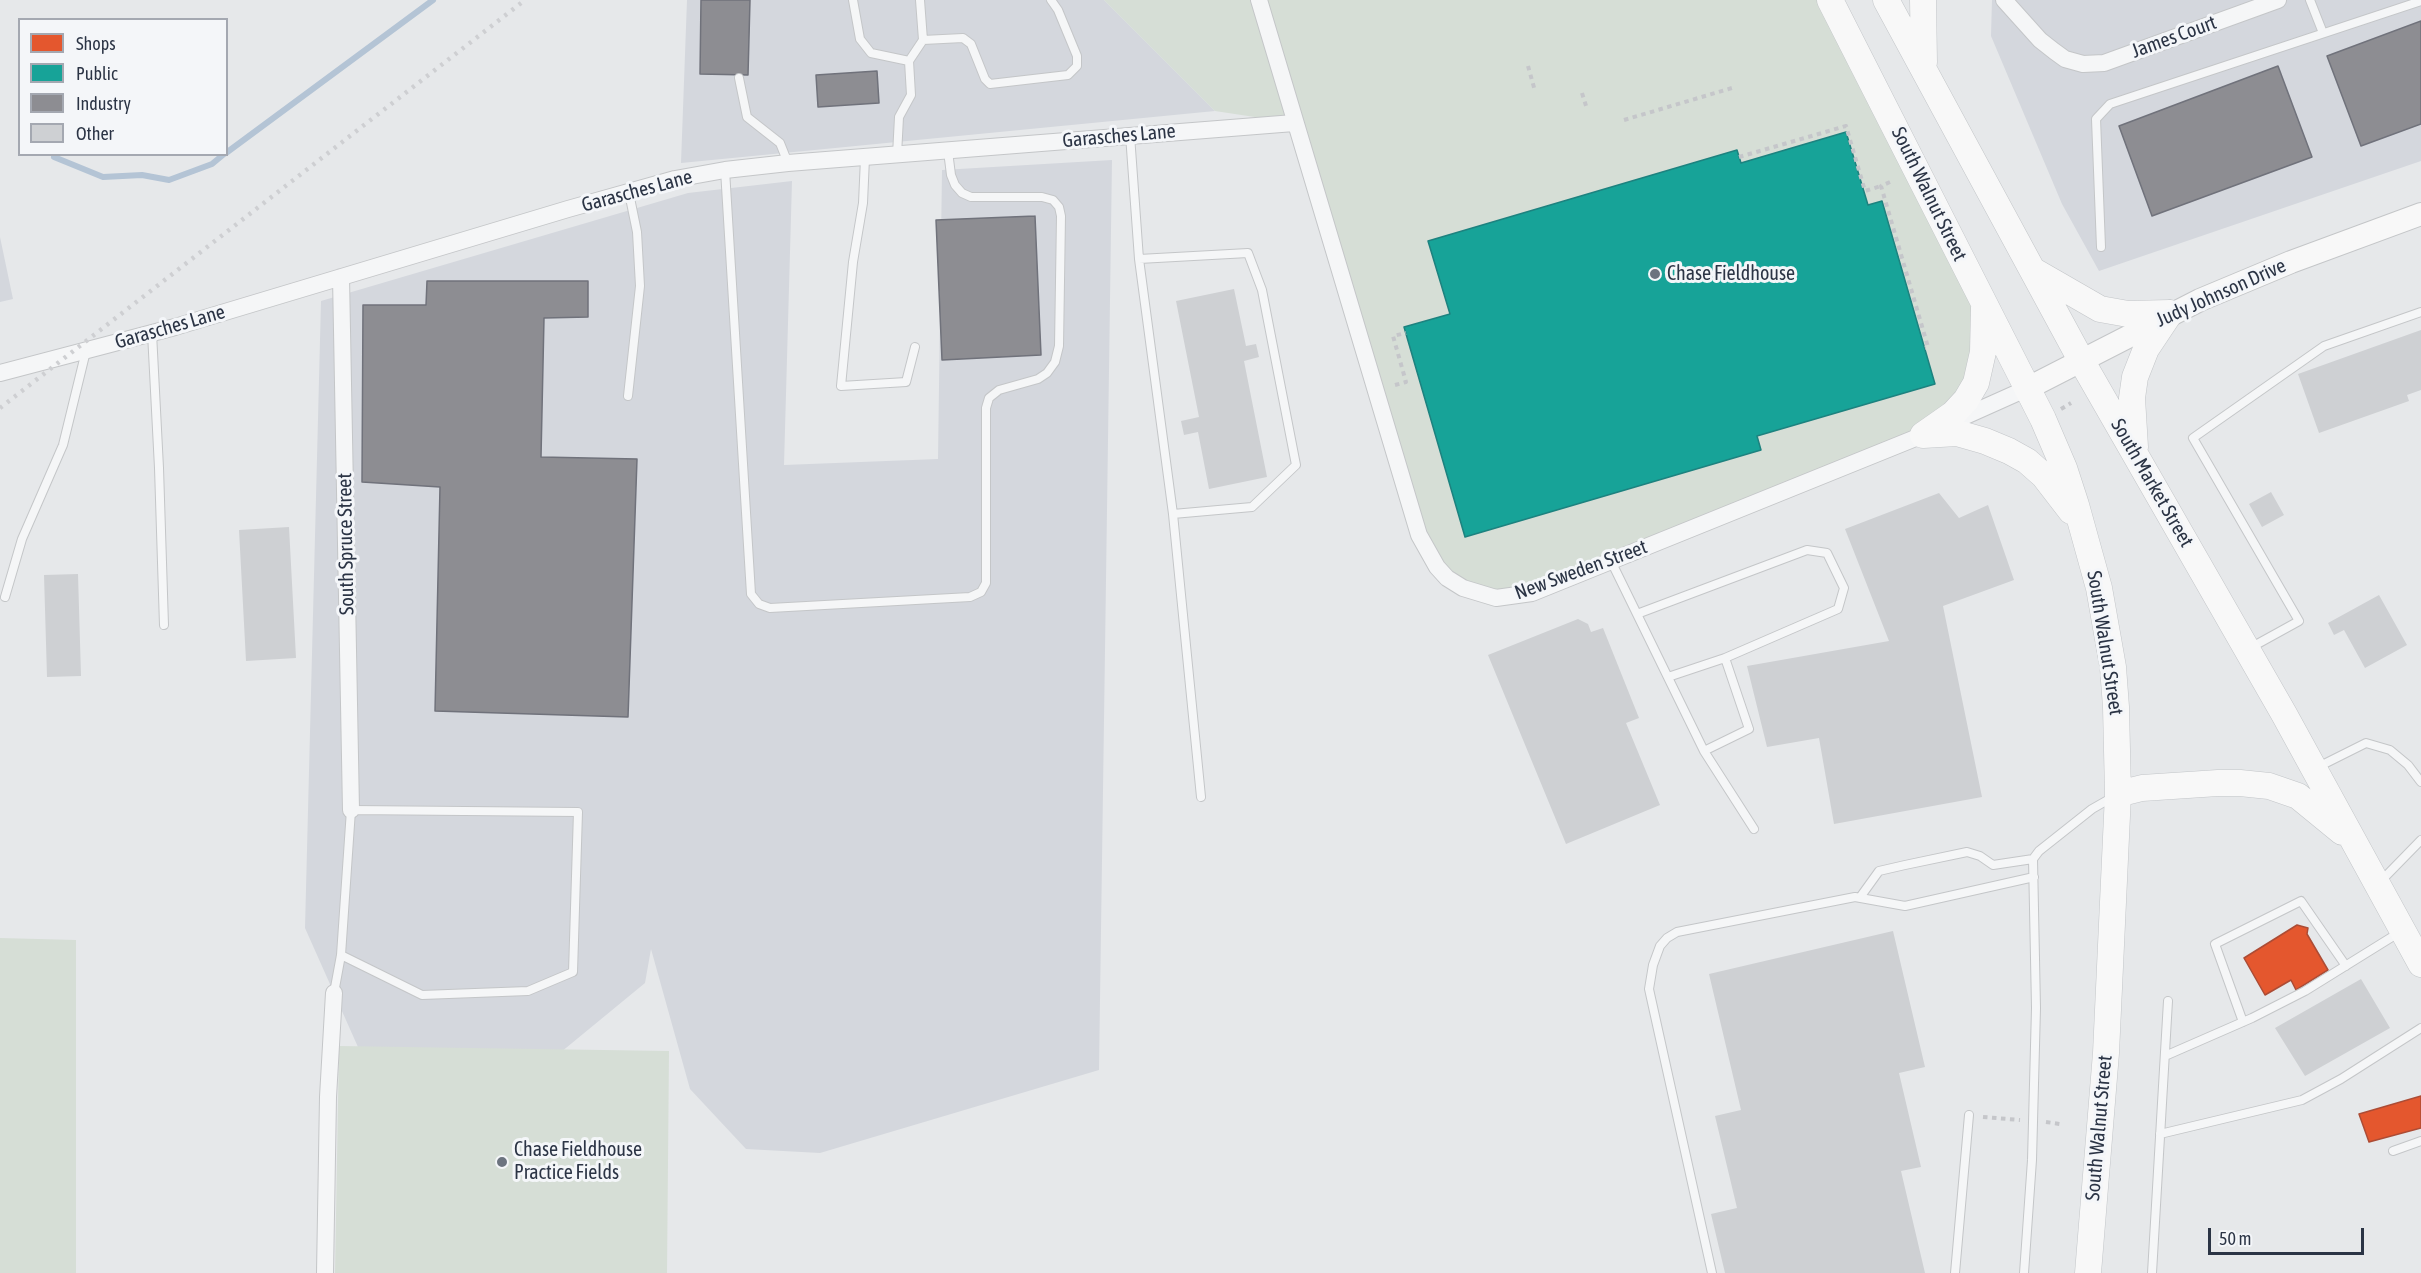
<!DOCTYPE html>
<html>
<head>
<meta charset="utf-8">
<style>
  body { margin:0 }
  #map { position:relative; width:2421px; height:1273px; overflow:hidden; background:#e6e8ea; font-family:"Asap Condensed",sans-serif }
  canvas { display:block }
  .legend { position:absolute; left:18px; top:18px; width:210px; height:138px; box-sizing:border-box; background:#f4f6f9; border:2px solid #a4a8b1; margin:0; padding:8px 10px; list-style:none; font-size:18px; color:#2b3445 }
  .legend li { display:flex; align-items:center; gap:12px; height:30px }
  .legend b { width:30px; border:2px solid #a4a8b1 }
  .scale { position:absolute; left:2208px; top:1228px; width:156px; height:27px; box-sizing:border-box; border:3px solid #2b3445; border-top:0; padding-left:8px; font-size:18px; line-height:21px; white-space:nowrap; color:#2b3445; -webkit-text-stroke:4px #f4f6f9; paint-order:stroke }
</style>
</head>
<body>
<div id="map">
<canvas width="2421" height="1273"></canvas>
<ul class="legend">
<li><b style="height:16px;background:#e4572e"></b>Shops</li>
<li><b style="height:16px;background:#17a398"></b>Public</li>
<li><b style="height:16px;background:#8d8d92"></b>Industry</li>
<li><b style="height:16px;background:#ced0d3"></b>Other</li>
</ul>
<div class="scale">50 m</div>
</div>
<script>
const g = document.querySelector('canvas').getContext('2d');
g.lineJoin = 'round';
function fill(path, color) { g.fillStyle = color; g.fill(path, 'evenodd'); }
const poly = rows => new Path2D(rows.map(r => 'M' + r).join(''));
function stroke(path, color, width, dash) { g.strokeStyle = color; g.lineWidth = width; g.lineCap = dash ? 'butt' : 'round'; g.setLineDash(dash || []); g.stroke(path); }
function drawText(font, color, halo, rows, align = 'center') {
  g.font = font + ' "Asap Condensed",sans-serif'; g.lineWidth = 6; g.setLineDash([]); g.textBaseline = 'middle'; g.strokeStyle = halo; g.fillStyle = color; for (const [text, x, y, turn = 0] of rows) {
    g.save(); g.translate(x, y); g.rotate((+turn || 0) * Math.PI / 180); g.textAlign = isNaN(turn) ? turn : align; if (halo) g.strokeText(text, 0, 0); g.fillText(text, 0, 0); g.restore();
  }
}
fill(poly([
  [687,0,1104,0,1215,111,681,163],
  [1992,0,2421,0,2421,161,2099,271,2062,204,1991,36],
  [1112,160,1099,1070,820,1153,746,1149,690,1089,651,949,645,983,510,1094,378,1092,305,928,321,301,688,193,792,181,784,465,938,459,942,170],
  [0,237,13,299,0,302]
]), '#d4d7dd');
fill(poly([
  [1104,0,1830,0,1984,305,1983,352,1936,426,1496,598,1437,567,1294,123,1215,111],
  [0,938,76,940,76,1273,0,1273],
  [339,1046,669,1051,667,1273,335,1273]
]), '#d6ded6');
const shops = poly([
  [2297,925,2308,928,2307,934,2328,970,2296,990,2291,980,2265,995,2244,958,2297,925],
  [2421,1096,2421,1128,2369,1142,2359,1114,2421,1096]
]);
fill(shops, '#e4572e');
stroke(shops, '#ac4c35', 1.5);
const public = poly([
  [1846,132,1868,205,1882,201,1935,384,1757,436,1761,450,1465,537,1404,327,1450,314,1428,241,1737,150,1741,163,1846,132]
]);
fill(public, '#17a398');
stroke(public, '#1d827f', 1.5);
const industry = poly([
  [701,0,750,0,748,75,700,74,701,0],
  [2421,21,2421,124,2361,146,2327,56,2421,21],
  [2278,66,2312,157,2152,216,2119,126,2278,66],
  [877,71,879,103,818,107,816,75,877,71],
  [1035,216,1041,355,942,360,936,220,1035,216],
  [427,281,588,281,588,317,544,318,541,457,637,459,628,717,435,711,440,487,362,482,363,305,426,305,427,281]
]);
fill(industry, '#8d8d92');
stroke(industry, '#70727b', 1.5);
stroke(poly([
  [226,153,433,0],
  [54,157,103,177,142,175,169,180,212,164,224,154]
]), '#b4c4d5', 6);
fill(poly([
  [1234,289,1246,346,1256,344,1259,357,1244,361,1267,477,1209,489,1198,432,1184,435,1181,421,1199,417,1176,301],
  [2421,330,2421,390,2407,395,2409,401,2319,433,2298,374],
  [2271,492,2284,515,2262,527,2249,504],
  [1939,493,1959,518,1988,505,2014,580,1943,606,1982,797,1834,824,1819,738,1767,747,1747,666,1889,641,1845,529],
  [289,527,296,658,246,661,239,530],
  [78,574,81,676,47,677,44,575],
  [2379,595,2407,645,2365,668,2344,630,2334,635,2328,623],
  [1578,619,1588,624,1591,632,1603,628,1639,718,1626,723,1660,805,1566,844,1488,655],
  [1893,931,1925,1067,1899,1073,1921,1167,1901,1171,1925,1273,1725,1273,1711,1214,1737,1208,1715,1116,1741,1110,1709,974],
  [2361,979,2390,1028,2305,1076,2275,1028]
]), '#ced0d3');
const lane = poly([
  [853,0,860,39,871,53,909,61],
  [2310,0,2323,33],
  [923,40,963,38,971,44,985,79,990,84,1068,75,1077,66,1077,56,1058,10,1051,0],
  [739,78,747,117,780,143,788,163],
  [1130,135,1139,259,1173,514,1201,797],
  [897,155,899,117,911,95,909,61,923,40,920,0],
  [865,158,863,203,853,262,841,386,906,382,915,347],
  [725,170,751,594,759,604,770,608,970,597,981,592,986,583,986,408,989,398,999,390,1038,379,1047,373,1055,362,1059,346,1061,216,1059,207,1053,200,1042,197,971,197,962,193,955,185,951,175,948,151],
  [2101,247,2096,119,2110,104,2421,1],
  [1139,259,1248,253,1262,290,1296,465,1252,507,1173,514],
  [152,333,159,468,164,625],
  [628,396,640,286,637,232,629,193],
  [1611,561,1704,751,1754,829],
  [5,597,22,539,63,445,86,351],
  [1637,614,1807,550,1827,553,1844,588,1838,609,1725,658,1749,729,1704,751],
  [2250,648,2299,621,2193,438,2324,346,2421,312],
  [1668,677,1725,658],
  [2316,768,2366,743,2390,750,2408,765,2421,782],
  [2380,882,2421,840],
  [1861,896,1879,871,1905,865,1967,852,1980,856,1993,865,2033,859],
  [334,993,341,955,351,810,578,812,573,972,528,991,422,995,341,955],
  [2243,1022,2215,944,2301,901,2346,966],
  [2165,1056,2252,1018,2305,991,2400,932],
  [2160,1134,2302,1100,2341,1079,2421,1028],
  [2393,1151,2421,1141],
  [1712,1273,1649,989,1653,965,1660,946,1667,938,1677,932,1855,897,1905,906,2034,877],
  [1955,1273,1969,1115],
  [2024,1273,2032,1160,2036,1008,2033,859,2039,851,2092,809,2113,797],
  [2152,1273,2168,1001]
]);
const street = poly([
  [1259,0,1419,535,1437,567,1447,578,1463,588,1496,598,1532,593,1923,435,2028,388],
  [2004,0,2040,40,2054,51,2065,59,2083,64,2104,63,2278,0],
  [341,277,351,810],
  [0,373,175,327,568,209,675,179,725,170,788,163,1294,123],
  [325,1273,328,1097,334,993]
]);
const secondary = poly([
  [2028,388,2200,300,2291,262,2421,214]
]);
const primary = poly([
  [1830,0,2043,419,2064,468,2076,505,2099,588,2113,667,2116,707,2118,794,2106,1053,2088,1273],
  [1886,0,2081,360,2284,714,2421,964],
  [1923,0,1924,62],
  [2034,271,2100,309,2128,314,2170,313],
  [1923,435,1957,433,1985,441,2009,451,2027,461,2044,476,2071,511],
  [1923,435,1953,414,1966,400,1976,383,1983,352,1984,308],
  [2135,447,2132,398,2135,377,2146,349,2170,313],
  [2118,794,2142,788,2218,783,2240,783,2269,786,2298,796,2342,832]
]);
stroke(lane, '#c4c6c8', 10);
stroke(street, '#c4c6c8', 18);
stroke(secondary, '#c4c6c8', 24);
stroke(primary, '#c2c5c8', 27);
stroke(poly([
  [1528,66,1535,91],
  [1582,93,1587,109],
  [1624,120,1732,88],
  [1739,157,1846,126,1865,191,1881,186],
  [1890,182,1881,186,1928,347,1925,348],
  [1395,385,1406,382,1393,336,1406,333],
  [2061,409,2071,403],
  [1983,1117,2020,1120],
  [2046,1122,2060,1124]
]), '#c5c6ca', 4, [4.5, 4.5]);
stroke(lane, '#f5f6f7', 8);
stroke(street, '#f5f6f7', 16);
stroke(secondary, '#f8f8f8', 22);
stroke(primary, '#f8f8f8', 26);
stroke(poly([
  [0,408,525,0]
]), '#cecfd2', 4.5, [3, 6]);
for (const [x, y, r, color] of [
  [1655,274,6,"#6c737f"],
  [502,1162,6,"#6c737f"]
]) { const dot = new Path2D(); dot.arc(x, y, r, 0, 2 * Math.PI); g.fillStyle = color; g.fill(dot); stroke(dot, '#f4f6f9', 2); }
drawText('20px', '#2b3445', '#f4f6f9', [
  ["James Court",2174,37,-20],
  ["Garasches Lane",1119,136,-5],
  ["Garasches Lane",637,191,-15],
  ["South Walnut Street",1929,194,64],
  ["Judy Johnson Drive",2221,293,-24],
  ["Garasches Lane",170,327,-16],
  ["South Market Street",2152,483,60],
  ["South Spruce Street",346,544,-91],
  ["New Sweden Street",1581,570,-20],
  ["South Walnut Street",2105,643,81],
  ["South Walnut Street",2099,1128,-85]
]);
drawText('20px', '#2b3445', '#f4f6f9', [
  ["Chase Fieldhouse",1667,274],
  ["Chase Fieldhouse",514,1150],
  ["Practice Fields",514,1173]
], 'left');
</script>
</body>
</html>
